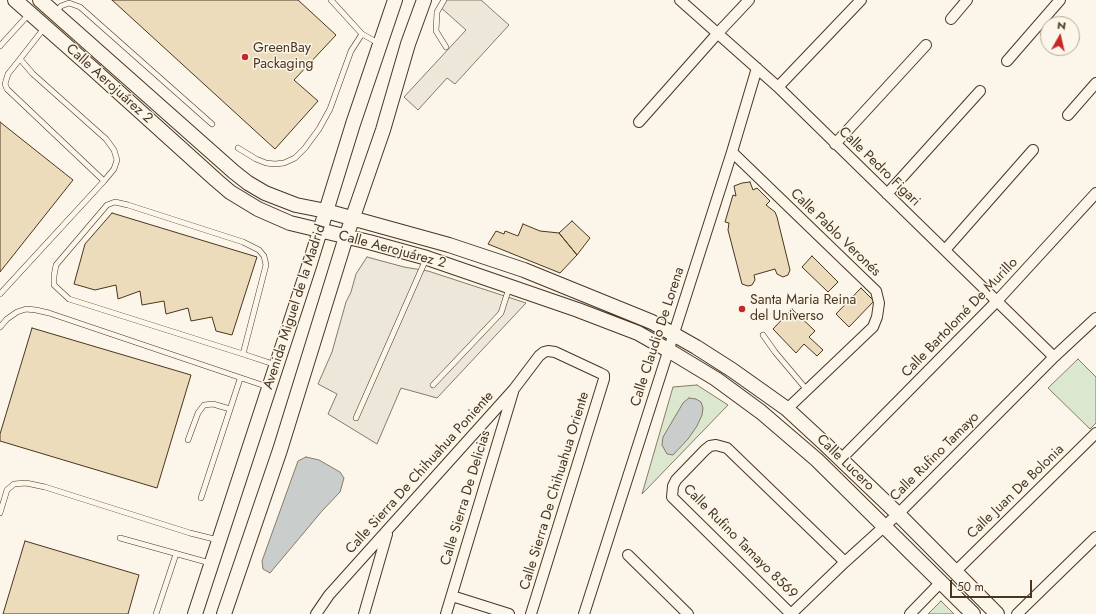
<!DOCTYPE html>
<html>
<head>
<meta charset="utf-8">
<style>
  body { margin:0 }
  #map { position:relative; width:1096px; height:614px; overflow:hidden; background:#fbf6e9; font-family:Jost,sans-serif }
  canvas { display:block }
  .north { position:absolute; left:1040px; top:16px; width:40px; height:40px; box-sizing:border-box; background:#fbf6e9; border:1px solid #b4a999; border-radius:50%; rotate:8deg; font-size:11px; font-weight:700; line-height:16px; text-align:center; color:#4a3520 }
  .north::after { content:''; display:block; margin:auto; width:14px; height:18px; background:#c62828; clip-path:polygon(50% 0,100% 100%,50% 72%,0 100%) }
  .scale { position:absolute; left:950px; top:580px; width:82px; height:18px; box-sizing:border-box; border:2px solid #4a3520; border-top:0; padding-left:5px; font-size:12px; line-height:14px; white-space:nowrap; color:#4a3520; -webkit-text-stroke:3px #fbf6e9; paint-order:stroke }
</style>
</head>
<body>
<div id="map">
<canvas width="1096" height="614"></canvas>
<div class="north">N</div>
<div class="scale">50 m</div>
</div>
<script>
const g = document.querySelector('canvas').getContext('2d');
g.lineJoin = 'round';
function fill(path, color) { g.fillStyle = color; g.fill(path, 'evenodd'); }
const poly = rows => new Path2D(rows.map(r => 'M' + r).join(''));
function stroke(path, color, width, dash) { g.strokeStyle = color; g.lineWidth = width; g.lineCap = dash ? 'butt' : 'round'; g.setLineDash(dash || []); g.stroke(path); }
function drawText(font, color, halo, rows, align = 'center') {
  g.font = font + ' Jost,sans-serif'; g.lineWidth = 3; g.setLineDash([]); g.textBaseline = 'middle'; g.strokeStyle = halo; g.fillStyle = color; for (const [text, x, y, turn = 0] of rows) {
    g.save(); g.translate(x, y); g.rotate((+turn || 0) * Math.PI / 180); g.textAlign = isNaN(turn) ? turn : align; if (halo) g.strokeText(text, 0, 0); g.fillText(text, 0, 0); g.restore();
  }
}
const green = poly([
  [1078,359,1096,377,1096,423,1090,429,1048,388,1078,359],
  [697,385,728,405,642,494,673,387,697,385],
  [941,601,954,614,928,614,941,601]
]);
fill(green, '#dce7d0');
stroke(green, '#887966', 1);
const parking = poly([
  [442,0,481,0,509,25,455,84,447,78,418,110,404,97,466,30,438,5,442,0],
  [367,257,404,267,428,271,526,303,437,398,401,388,377,444,328,414,337,394,318,384,332,352,346,302,351,292,356,274,367,257]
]);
fill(parking, '#ede7d9');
stroke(parking, '#887966', 1);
const water = poly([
  [689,398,696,399,701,402,703,408,702,415,697,426,688,439,673,455,667,454,662,445,663,437,683,403,689,398],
  [306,457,319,460,340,472,344,478,340,492,322,511,270,573,263,569,262,561,298,461,306,457]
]);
fill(water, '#c9cecd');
stroke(water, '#887966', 1);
const building = poly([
  [112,0,298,0,336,35,294,80,318,101,275,149,112,0],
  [0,122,73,180,0,272,0,122],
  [750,182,753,190,757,188,770,201,766,205,775,212,777,217,790,270,788,275,783,277,777,274,775,269,754,275,755,280,752,285,748,286,742,284,728,230,729,223,725,222,733,195,736,196,734,186,742,183,750,182],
  [112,213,257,257,232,335,216,331,212,317,191,321,188,308,166,314,164,301,142,305,140,291,118,299,116,285,95,290,74,284,85,244,112,213],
  [572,221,590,238,577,255,559,233,572,221],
  [523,224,540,231,559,233,577,255,560,273,488,244,496,231,504,234,505,231,518,236,523,224],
  [812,256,838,282,828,292,802,267,812,256],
  [861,288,874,301,849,327,836,314,861,288],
  [792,309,815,331,809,337,823,350,817,356,804,344,796,353,773,329,792,309],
  [32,328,191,375,157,488,0,441,0,434,32,328],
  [25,541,139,575,128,614,3,614,25,541]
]);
fill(building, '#ecdcbc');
stroke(building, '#4a3520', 1);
const lane = poly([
  [331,0,362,34],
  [444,0,437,12,436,31,446,47],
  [56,12,61,6,69,3,80,7,212,124],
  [0,46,29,14],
  [20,59,8,74,5,84,7,89,104,181],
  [238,148,256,159,266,163,275,164,284,163,295,158,305,148,319,129,330,109,351,51,362,34,380,44],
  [0,294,104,181,114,169,117,160,114,150,106,139,33,74,20,59,45,27],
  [0,327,7,319,17,312,26,309,36,310,49,313,268,387],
  [763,335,775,352,807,390],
  [243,354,266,265,264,256,259,250,243,242,128,205,115,202,107,205,56,265,54,276,54,285,69,299,243,354,276,365],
  [433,385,501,313,509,288],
  [356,418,426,259],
  [188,440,198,413,204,405,213,404,230,409],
  [201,498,240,379],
  [0,513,7,490,14,484,26,483,45,487,190,533,218,540],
  [120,538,210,563],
  [156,614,176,554]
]);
const street = poly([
  [680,0,778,87,1054,357],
  [951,19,967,0],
  [1007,61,1060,0],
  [778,87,861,0],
  [1068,115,1096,83],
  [639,122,717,34,749,0],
  [835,144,926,45],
  [732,152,876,291,879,303,877,317,873,327,787,409],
  [887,194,980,91],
  [945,250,1033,150],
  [841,459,997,301,1096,193],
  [628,555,688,614],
  [955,572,1096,433],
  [452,596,509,614],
  [316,614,329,595,514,389,539,356,544,352,548,351,555,352,600,373,604,375,604,379,531,614],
  [364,614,387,534],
  [446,614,513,392],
  [584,614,732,152,757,68],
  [791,614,845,562,898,514,1054,357,1096,318],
  [791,614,672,497,673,486,676,480,705,450,710,446,716,445,727,448,845,562],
  [910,614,941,582],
  [1017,614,1096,537]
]);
const secondary = poly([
  [15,0,93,69,216,180,230,192,258,209,290,223,369,242,427,258,578,310,638,333,668,350,716,379,761,412,817,460,973,614],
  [40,0,234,172,248,183,265,193,296,205,326,211,449,245,524,270,652,322,696,347,732,370,787,409,825,444,898,514,997,614],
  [195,614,310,263,353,124,395,0],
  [224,614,280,450,346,237,383,130,408,44,424,0]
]);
stroke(lane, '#4a3520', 6);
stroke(street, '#4a3520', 12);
stroke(secondary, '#4a3520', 16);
stroke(lane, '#fbf6e9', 5);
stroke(street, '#fbf6e9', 10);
stroke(secondary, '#fbf6e9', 14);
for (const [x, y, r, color] of [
  [245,57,4,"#c62828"],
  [742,309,4,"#c62828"]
]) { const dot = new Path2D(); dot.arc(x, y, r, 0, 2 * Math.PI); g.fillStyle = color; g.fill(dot); stroke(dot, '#fbf6e9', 1.5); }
drawText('14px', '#4a3520', '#fbf6e9', [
  ["GreenBay",253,49],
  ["Packaging",253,65],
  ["Santa Maria Reina",750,301],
  ["del Universo",750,317]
], 'left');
drawText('14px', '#4a3520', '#fbf6e9', [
  ["Calle Aerojuárez 2",109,84,42],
  ["Calle Pedro Figari",879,167,44],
  ["Calle Pablo Veronés",835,233,44],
  ["Calle Aerojuárez 2",392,250,15],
  ["Avenida Miguel de la Madrid",295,307,-72],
  ["Calle Bartolomé De Murillo",960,318,-46],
  ["Calle Claudio De Lorena",658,337,-72],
  ["Calle Rufino Tamayo",935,457,-45],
  ["Calle Lucero",845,463,44],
  ["Calle Sierra De Chihuahua Poniente",420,473,-48],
  ["Calle Sierra De Chihuahua Oriente",555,491,-73],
  ["Calle Juan De Bolonia",1016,492,-44],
  ["Calle Sierra De Delicias",466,498,-73],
  ["Calle Rufino Tamayo 8569",740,542,45]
]);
</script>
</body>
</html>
